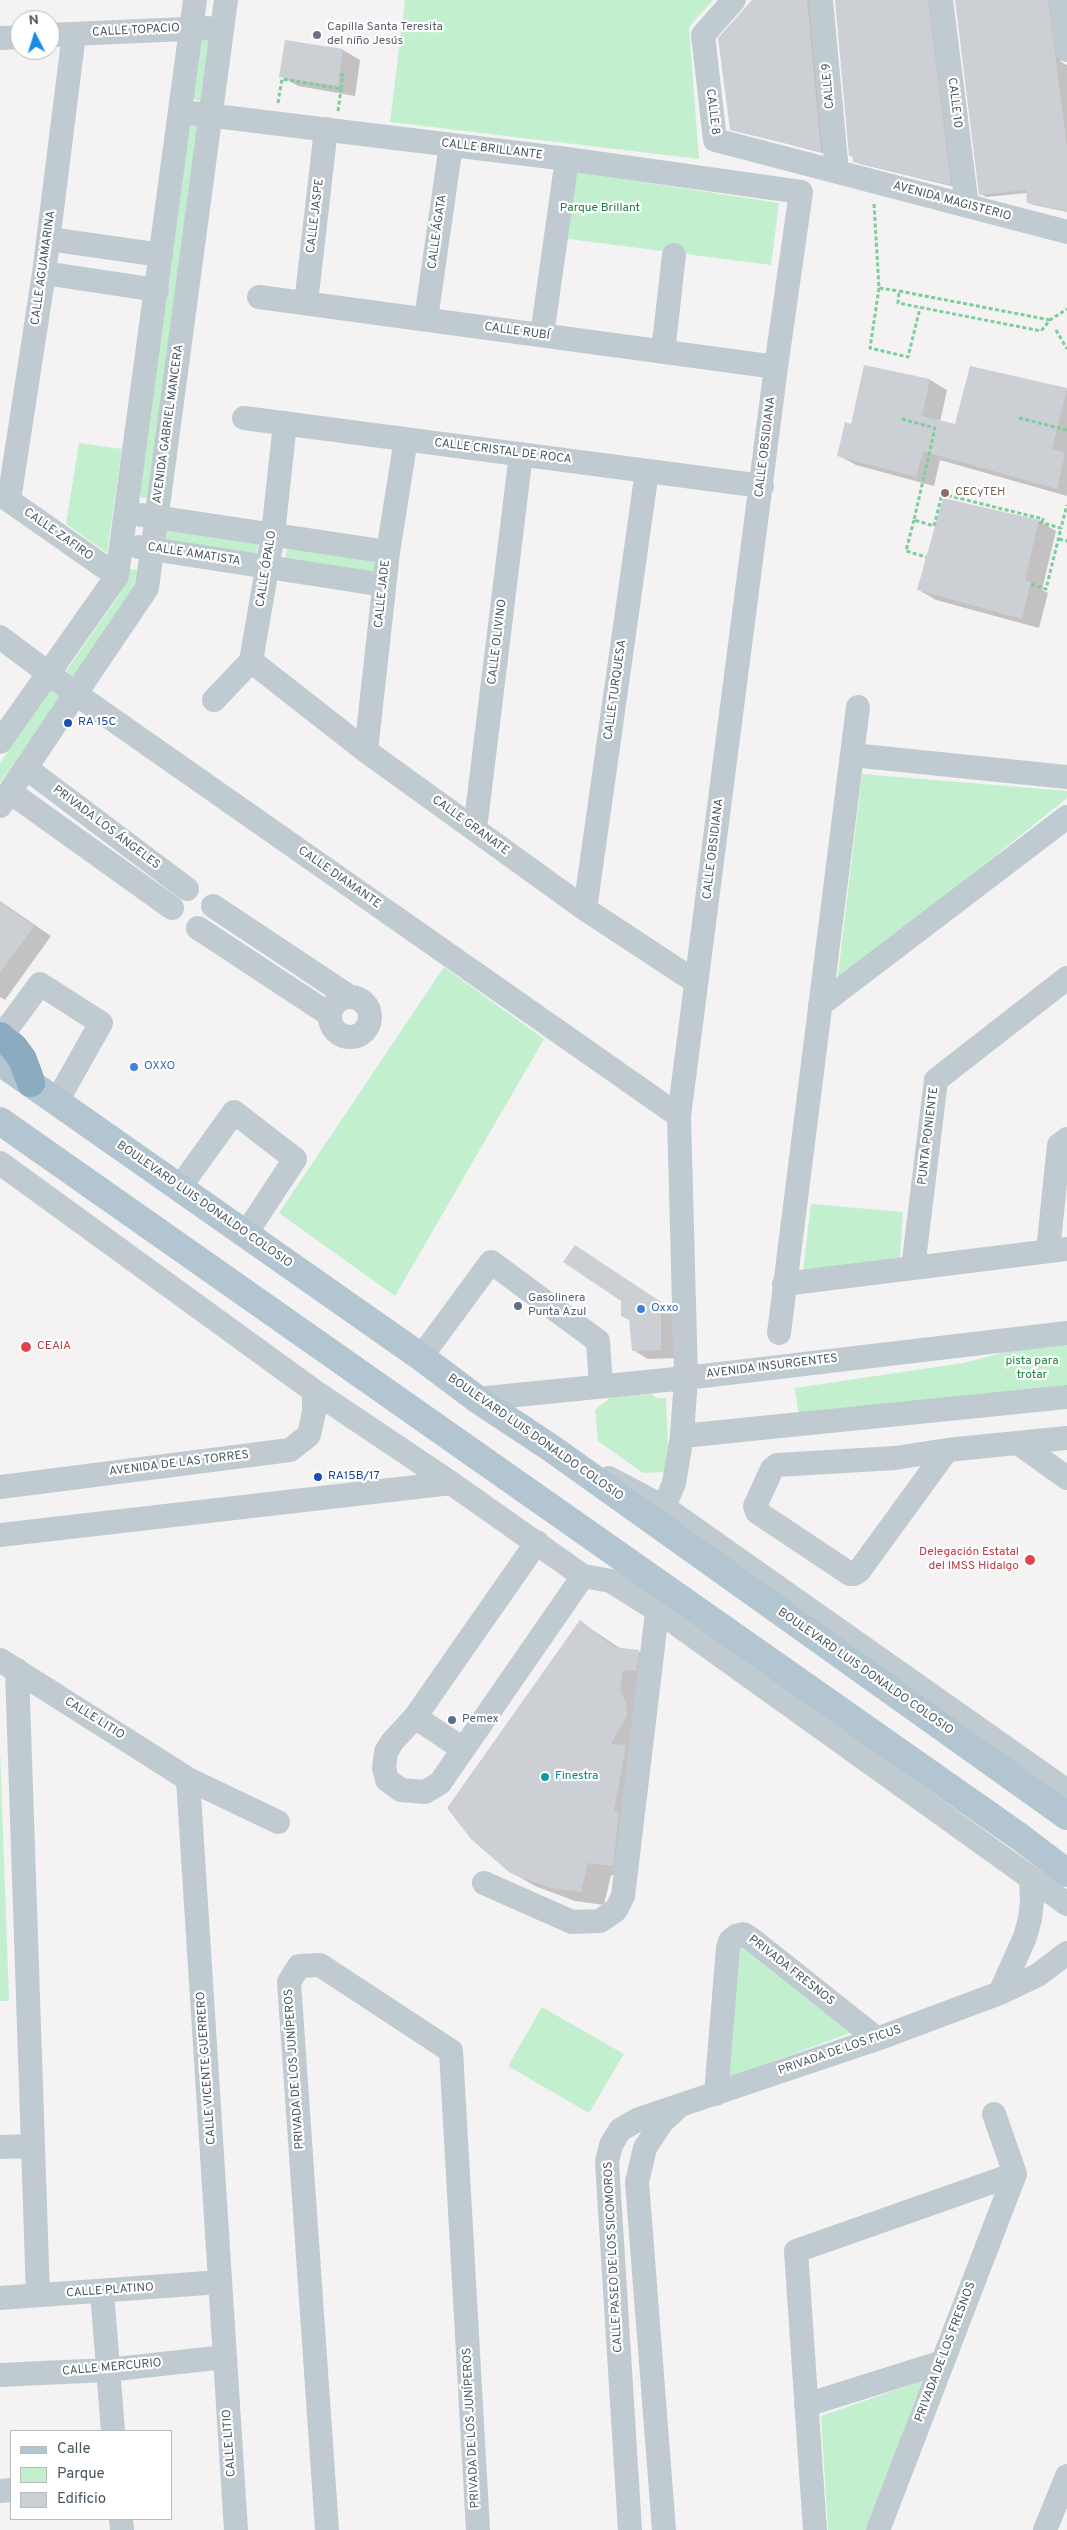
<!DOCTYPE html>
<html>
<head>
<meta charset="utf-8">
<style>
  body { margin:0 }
  #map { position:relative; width:1067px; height:2530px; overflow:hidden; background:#f4f2f2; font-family:Overpass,sans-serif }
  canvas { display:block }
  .legend { position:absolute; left:10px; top:2430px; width:162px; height:90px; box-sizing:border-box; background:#fff; border:1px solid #b6bcbf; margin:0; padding:6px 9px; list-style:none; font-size:15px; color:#495860 }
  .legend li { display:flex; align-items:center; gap:10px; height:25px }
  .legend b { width:25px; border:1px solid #b6bcbf }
  .north { position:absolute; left:10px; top:10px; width:50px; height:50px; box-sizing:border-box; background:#fff; border:1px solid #b6bcbf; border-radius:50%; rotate:355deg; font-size:14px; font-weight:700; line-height:20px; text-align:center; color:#495860 }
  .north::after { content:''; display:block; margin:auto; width:18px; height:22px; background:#1b8ce5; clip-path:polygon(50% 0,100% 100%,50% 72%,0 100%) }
</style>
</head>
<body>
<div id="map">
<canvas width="1067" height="2530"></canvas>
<ul class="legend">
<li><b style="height:6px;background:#b2c5d0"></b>Calle</li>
<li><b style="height:14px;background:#c2f0ce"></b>Parque</li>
<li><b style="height:14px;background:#ccd0d4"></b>Edificio</li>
</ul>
<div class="north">N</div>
</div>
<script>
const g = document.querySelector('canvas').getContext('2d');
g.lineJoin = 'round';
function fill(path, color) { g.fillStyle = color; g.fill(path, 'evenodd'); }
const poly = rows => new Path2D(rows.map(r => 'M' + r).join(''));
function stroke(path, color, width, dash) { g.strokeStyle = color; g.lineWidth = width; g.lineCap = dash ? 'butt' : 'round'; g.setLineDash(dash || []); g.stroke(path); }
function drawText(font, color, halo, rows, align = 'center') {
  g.font = font + ' Overpass,sans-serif'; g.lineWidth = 4.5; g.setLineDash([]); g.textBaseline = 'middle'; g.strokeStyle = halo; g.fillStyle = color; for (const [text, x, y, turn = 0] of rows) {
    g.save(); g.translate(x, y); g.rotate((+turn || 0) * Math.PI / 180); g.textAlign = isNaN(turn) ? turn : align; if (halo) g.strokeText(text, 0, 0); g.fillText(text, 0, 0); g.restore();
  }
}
fill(poly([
  [405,0,713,0,689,27,699,159,390,122],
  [200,36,213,37,204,100,200,102,192,98],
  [198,123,148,498,141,498,139,494,188,125],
  [571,171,779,203,771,265,561,238],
  [79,443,122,449,107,553,66,524],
  [167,530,258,544,256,556,165,542],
  [287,548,377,560,375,572,285,560],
  [130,569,139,570,138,584,74,678,66,671,120,594],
  [53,688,61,696,0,783,0,763],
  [862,774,1067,791,1067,798,837,983],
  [444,967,544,1039,395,1296,279,1213],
  [811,1204,903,1212,900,1258,803,1271],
  [1067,1344,1067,1386,799,1418,795,1388,963,1363,1010,1351],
  [652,1394,656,1398,666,1398,669,1472,643,1473,598,1441,595,1410,611,1397],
  [0,1749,9,2001,0,2001],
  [740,1945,850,2033,727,2078],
  [542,2007,624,2054,589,2113,508,2066],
  [922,2381,867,2530,828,2530,821,2416]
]), '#c2f0ce');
fill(poly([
  [754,0,814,0,826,154,731,129],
  [836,0,934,0,955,187,860,164,850,155],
  [956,0,1053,0,1059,56,1061,62,1067,65,1067,212,1034,205,1028,202,1027,193,986,197,981,194],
  [343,50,360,60,355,96,298,86,281,76],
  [865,366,930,380,947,390,940,422,956,425,971,367,1067,390,1067,496,940,460,934,486,856,465,838,455,852,425],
  [944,499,1039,521,1056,531,1042,590,1048,593,1039,628,936,600,919,590],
  [0,901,51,936,5,1000,0,997],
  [575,1246,676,1312,676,1358,648,1359,633,1350,631,1321,622,1316,622,1300],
  [581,1622,621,1649,638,1651,662,1664,636,1878,611,1875,604,1905,575,1901,535,1886,511,1872]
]), '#0003');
fill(poly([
  [752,0,807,0,821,152,730,130,718,38],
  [835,0,928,0,951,185,853,162,852,155,849,156],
  [955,0,1048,0,1067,147,1067,211,1027,203,1026,190,979,195],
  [285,40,343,49,338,86,279,77],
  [864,365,930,379,922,416,955,424,970,366,1067,388,1052,449,1065,453,1057,489,923,451,916,477,837,456,845,422,851,424],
  [943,498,1039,520,1025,580,1031,582,1022,619,917,590],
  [0,902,34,926,0,973],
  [575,1245,661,1302,661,1350,632,1351,629,1318,621,1316,621,1301,563,1262],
  [580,1620,614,1647,639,1650,636,1671,623,1670,620,1691,626,1702,627,1715,611,1744,626,1745,614,1811,619,1812,613,1866,588,1863,581,1892,551,1888,510,1873,471,1839,447,1808]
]), '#ccd0d4');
const highway = poly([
  [0,1036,13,1047,22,1059,31,1083]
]);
stroke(highway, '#7696ac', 29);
stroke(poly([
  [278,103,282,79,341,89,343,75,339,75],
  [338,111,341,89],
  [874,204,879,288,899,291],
  [879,288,870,348,908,357,920,308],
  [1050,320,899,291,898,303,1041,331,1050,320,1067,309],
  [1056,330,1067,349],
  [1019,418,1067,430],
  [902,419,935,428,914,520,934,526,942,494,1043,519,1042,523],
  [914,520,906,551,926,557],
  [1039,522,1061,528,1067,505],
  [1059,539,1067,541],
  [1031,584,1046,589,1061,528]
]), '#7ace9a', 3, [4, 2.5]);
stroke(poly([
  [734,0,703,35,715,140,1067,232],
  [821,0,837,172],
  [941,0,967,206],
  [1061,0,1067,50],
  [50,35,208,28],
  [0,38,20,37],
  [182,112,567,159,801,192,776,367,679,1116,686,1378,682,1436,674,1483,664,1507],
  [49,239,161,255],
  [44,273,157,290],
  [259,297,776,367],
  [306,303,326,129],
  [426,319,451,145],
  [542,335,567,159],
  [663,352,674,255],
  [244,418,762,486],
  [0,494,117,576],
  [9,500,44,273,74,34],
  [142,515,388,552],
  [139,547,384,585],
  [0,637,76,694,679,1116],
  [251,661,366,751,585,909,696,982],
  [214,700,251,661,273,534,285,423],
  [0,742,117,576,195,0],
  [366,751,388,552,406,439],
  [852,755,1067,777],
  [26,768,187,889],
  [10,792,172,908],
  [0,806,147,588,226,0],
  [475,829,521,454],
  [213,906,350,997],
  [585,909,647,471],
  [198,928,330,1015],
  '330 1017a20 20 0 1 1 40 0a20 20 0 1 1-40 0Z',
  [820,1005,1067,817],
  [1,1037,40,984,101,1023,57,1101],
  [0,1163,314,1391,451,1483,583,1576,611,1581,657,1610,1067,1904],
  [180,1187,234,1112,295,1159,245,1235],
  [1048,1251,1059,1145,1067,1139],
  [913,1268,936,1080,1067,978],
  [784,1284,1067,1249],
  [779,1333,858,707],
  [421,1357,491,1262,598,1341,601,1386],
  [477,1399,686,1378,1067,1333],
  [682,1436,1067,1397],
  [1018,1443,1067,1478],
  [947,1450,859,1571,854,1574,850,1574,757,1512,755,1506,772,1469,777,1465,895,1458,947,1450,1067,1438],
  [609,1478,664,1507,1067,1791],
  [0,1487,290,1450,309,1435,314,1412,314,1391],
  [0,1535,451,1483],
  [537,1542,415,1717,392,1742,386,1752,384,1768,387,1780,401,1790,425,1792,440,1783,583,1576],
  [0,1660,188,1779,278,1822],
  [17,1670,38,2295],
  [415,1717,463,1749],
  [188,1779,236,2530],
  [484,1883,572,1922,600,1921,616,1910,623,1896,659,1596],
  [1000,1993,1025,1937,1030,1919,1032,1900,1031,1878],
  [716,2094,728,1948,730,1941,736,1936,743,1934,750,1938,877,2039],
  [994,2114,1015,2174],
  [0,2147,33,2146],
  [102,2292,113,2431],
  [0,2298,220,2282],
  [0,2375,107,2370,225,2357],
  [806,2405,943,2362],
  [0,2491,11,2490],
  [121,2519,122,2530],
  [327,2530,289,1982,299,1966,320,1965,451,2051,478,2530],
  [630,2530,607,2162,611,2145,620,2130,639,2119,877,2039,1000,1993,1038,1975,1067,1953],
  [664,2530,637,2182,645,2148,662,2122,677,2108],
  [815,2530,796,2251,1015,2174],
  [878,2530,1015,2174],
  [1045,2530,1067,2476]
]), '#c0cbd1', 24);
stroke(poly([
  [0,1062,421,1357,477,1399,551,1448,1067,1816],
  [0,1121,1020,1837,1067,1873]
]), '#b2c5d0', 28);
stroke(highway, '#8aabc0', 28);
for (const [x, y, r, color] of [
  [317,35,5,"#6b7280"],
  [945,493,5,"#8d6e63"],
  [68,723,5,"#1a4fb4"],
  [134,1067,5,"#3f7fe0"],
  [518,1306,5,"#5c6f8a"],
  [641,1309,5,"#3f7fe0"],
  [26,1347,6,"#e0444e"],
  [318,1477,5,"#1a4fb4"],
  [1030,1560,6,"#e0444e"],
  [452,1720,5,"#5c6f8a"],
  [545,1777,5,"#0f9aa8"]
]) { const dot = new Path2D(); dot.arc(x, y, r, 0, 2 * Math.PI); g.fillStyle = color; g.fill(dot); stroke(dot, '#fff', 2); }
drawText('12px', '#5b616d', '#fff', [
  ["Capilla Santa Teresita",327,28],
  ["del niño Jesús",327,42]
], 'left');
drawText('12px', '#495860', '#fff', [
  ["CALLE TOPACIO",136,31,-3],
  ["CALLE 9",829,86,-95],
  ["CALLE 10",954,103,83],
  ["CALLE 8",712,112,83],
  ["CALLE BRILLANTE",492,150,7],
  ["AVENIDA MAGISTERIO",952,202,15],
  ["CALLE JASPE",316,216,-83],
  ["CALLE ÁGATA",438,232,-82],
  ["CALLE AGUAMARINA",44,268,-82],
  ["CALLE RUBÍ",517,332,8],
  ["AVENIDA GABRIEL MANCERA",169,424,-82],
  ["CALLE OBSIDIANA",766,447,-83],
  ["CALLE CRISTAL DE ROCA",503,452,7],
  ["CALLE ZAFIRO",58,535,35],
  ["CALLE AMATISTA",194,555,9],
  ["CALLE ÓPALO",267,569,-81],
  ["CALLE JADE",383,594,-84],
  ["CALLE OLIVINO",498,642,-83],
  ["CALLE TURQUESA",616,690,-82],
  ["CALLE GRANATE",470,826,36],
  ["PRIVADA LOS ÁNGELES",106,828,37],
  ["CALLE OBSIDIANA",714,849,-83],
  ["CALLE DIAMANTE",339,878,35],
  ["PUNTA PONIENTE",929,1136,-83],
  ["BOULEVARD LUIS DONALDO COLOSIO",204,1205,35],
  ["AVENIDA INSURGENTES",772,1367,-7],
  ["BOULEVARD LUIS DONALDO COLOSIO",535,1438,35],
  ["AVENIDA DE LAS TORRES",179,1464,-7],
  ["BOULEVARD LUIS DONALDO COLOSIO",865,1672,35],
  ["CALLE LITIO",94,1719,32],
  ["PRIVADA FRESNOS",791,1971,38],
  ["PRIVADA DE LOS FICUS",840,2051,-19],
  ["CALLE VICENTE GUERRERO",207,2068,-94],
  ["PRIVADA DE LOS JUNÍPEROS",295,2069,-94],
  ["CALLE PASEO DE LOS SICOMOROS",614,2257,-93],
  ["CALLE PLATINO",110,2291,-4],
  ["PRIVADA DE LOS FRESNOS",946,2352,-69],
  ["CALLE MERCURIO",112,2368,-5],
  ["PRIVADA DE LOS JUNÍPEROS",472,2428,-93],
  ["CALLE LITIO",230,2443,-94]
]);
drawText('12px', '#188341', '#fff', [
  ["Parque Brillant",600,209],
  ["pista para",1032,1362],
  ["trotar",1032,1376]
]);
drawText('12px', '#785e54', '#fff', [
  ["CECyTEH",955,493]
], 'left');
drawText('12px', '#164399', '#fff', [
  ["RA 15C",78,723],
  ["RA15B/17",328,1477]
], 'left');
drawText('12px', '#366cbe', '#fff', [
  ["OXXO",144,1067],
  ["Oxxo",651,1309]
], 'left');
drawText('12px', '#4e5e75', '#fff', [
  ["Gasolinera",528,1299],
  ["Punta Azul",528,1313],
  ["Pemex",462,1720]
], 'left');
drawText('12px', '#be3a42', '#fff', [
  ["CEAIA",37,1347],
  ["Delegación Estatal",1019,1553,"right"],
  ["del IMSS Hidalgo",1019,1567,"right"]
], 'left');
drawText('12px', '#0d838f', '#fff', [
  ["Finestra",555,1777]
], 'left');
</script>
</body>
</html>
